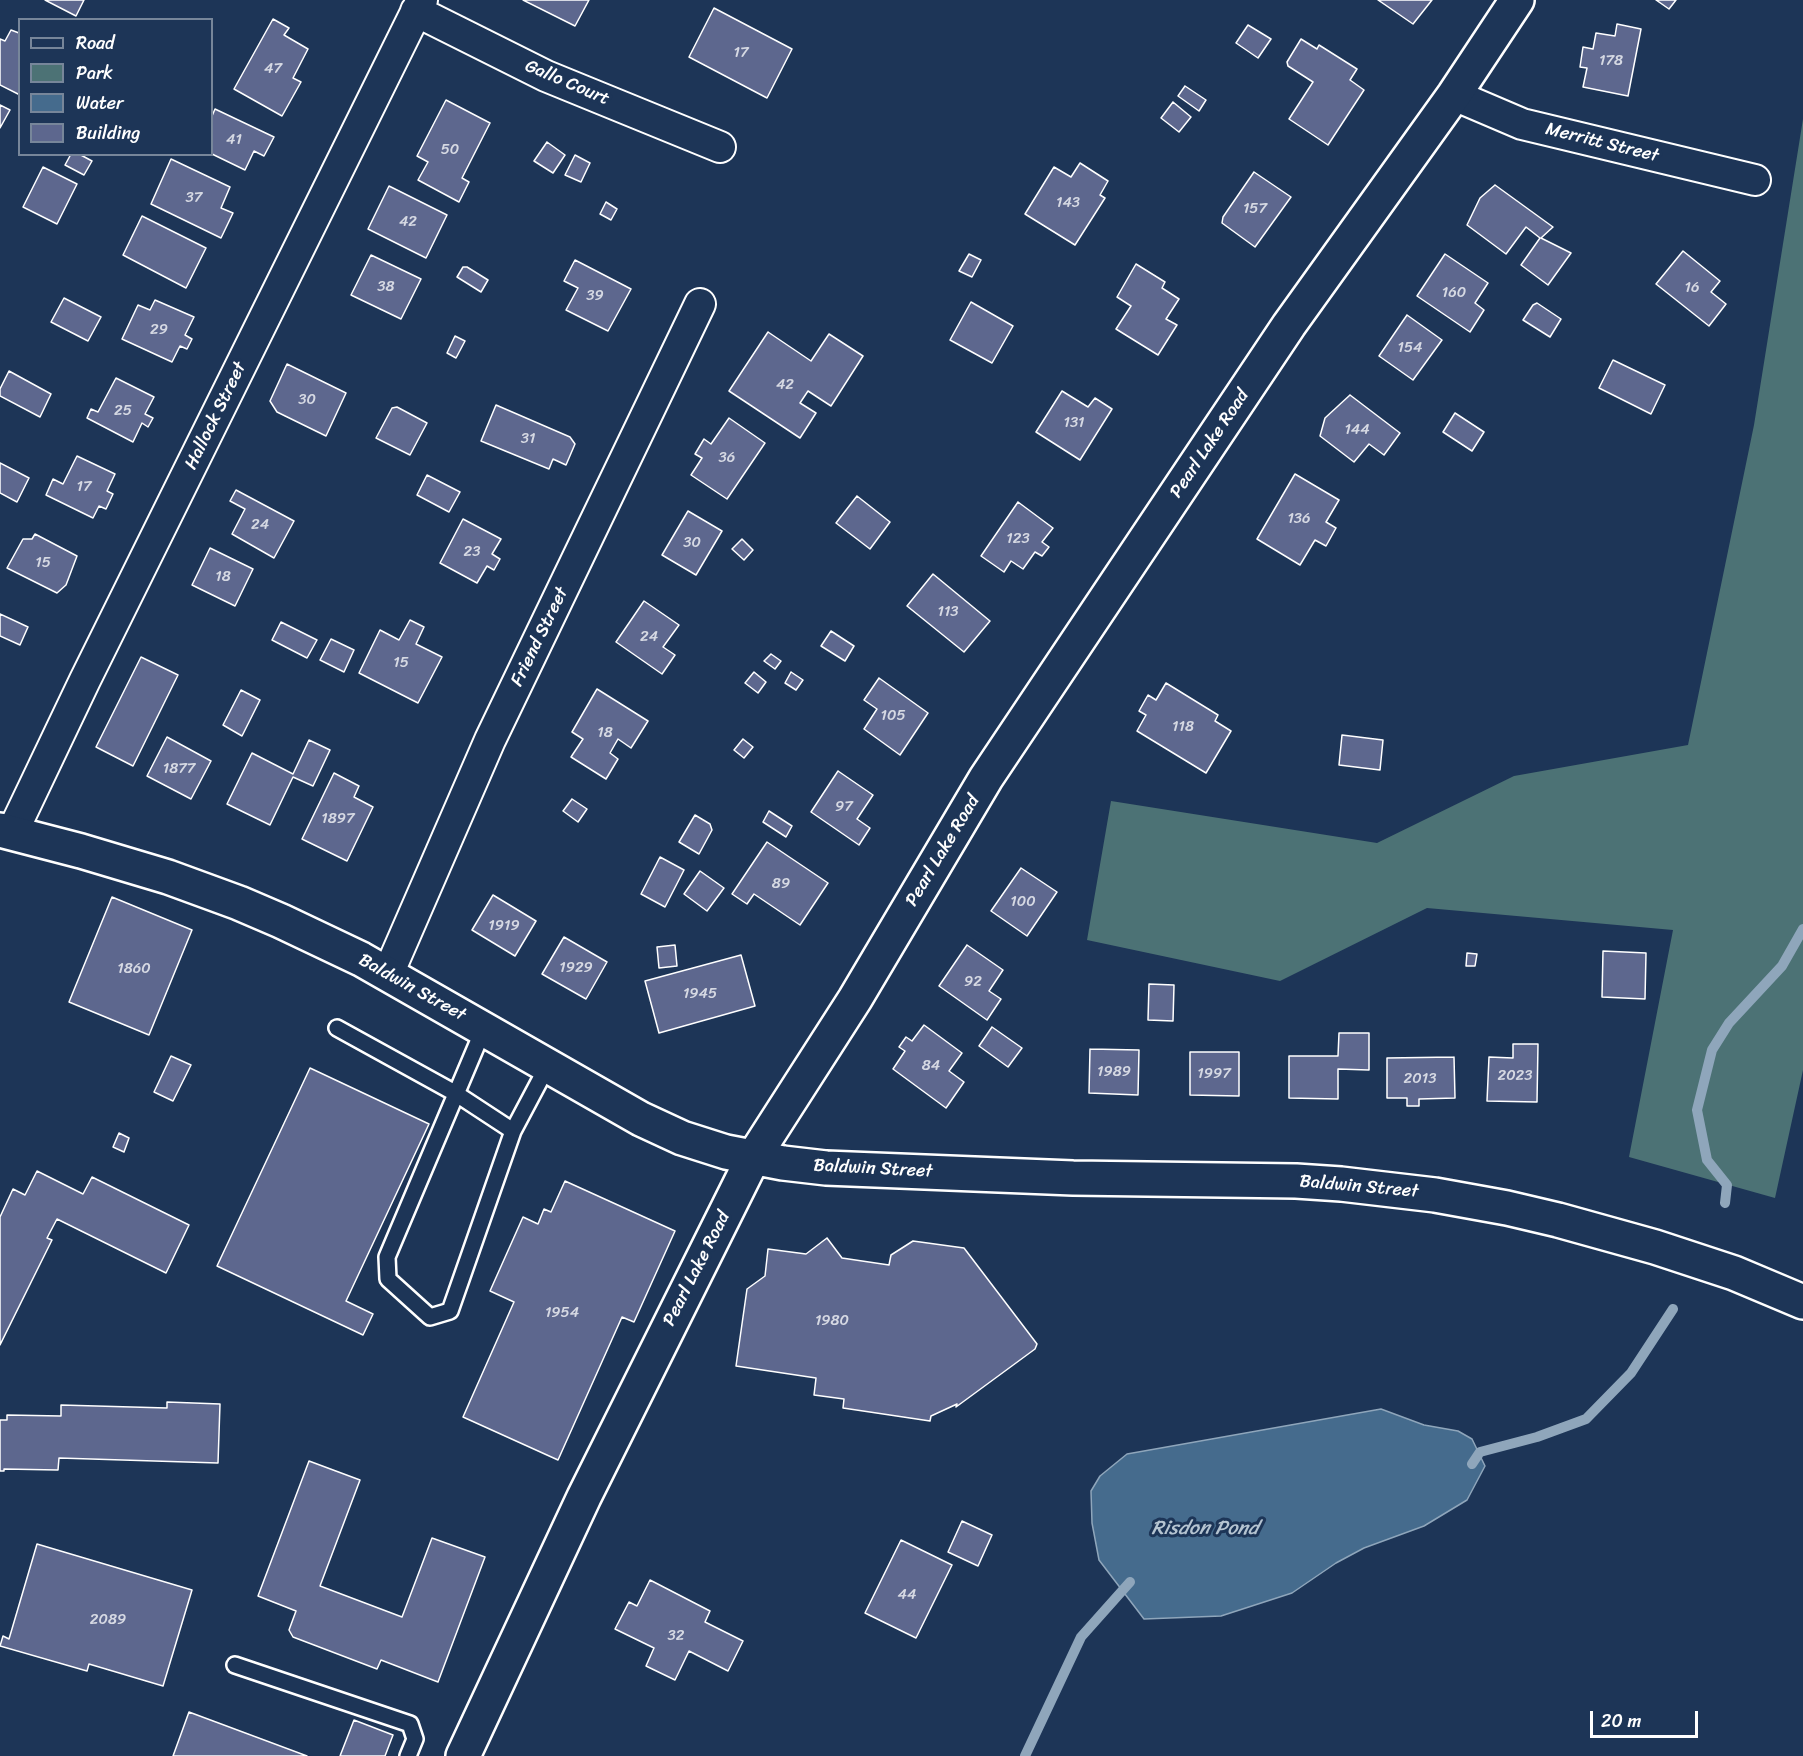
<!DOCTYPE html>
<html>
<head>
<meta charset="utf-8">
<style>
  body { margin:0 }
  #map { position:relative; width:1803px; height:1756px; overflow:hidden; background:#1d3557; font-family:Sriracha,sans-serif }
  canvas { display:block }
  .legend { position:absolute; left:18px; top:18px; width:195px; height:138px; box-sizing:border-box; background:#1d3557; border:2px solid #77869a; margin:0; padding:8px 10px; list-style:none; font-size:18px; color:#fff }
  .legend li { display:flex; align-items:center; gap:12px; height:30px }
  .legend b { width:30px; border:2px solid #77869a }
  .scale { position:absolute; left:1590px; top:1711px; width:108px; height:27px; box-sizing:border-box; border:3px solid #fff; border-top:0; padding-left:8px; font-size:18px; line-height:21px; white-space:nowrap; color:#fff; -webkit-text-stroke:4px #1d3557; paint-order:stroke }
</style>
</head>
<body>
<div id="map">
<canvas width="1803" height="1756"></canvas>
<ul class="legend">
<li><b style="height:8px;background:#1d3557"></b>Road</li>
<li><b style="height:16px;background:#4c7275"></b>Park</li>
<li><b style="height:16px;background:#456b8d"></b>Water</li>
<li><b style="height:16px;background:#5d678e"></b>Building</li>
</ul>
<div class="scale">20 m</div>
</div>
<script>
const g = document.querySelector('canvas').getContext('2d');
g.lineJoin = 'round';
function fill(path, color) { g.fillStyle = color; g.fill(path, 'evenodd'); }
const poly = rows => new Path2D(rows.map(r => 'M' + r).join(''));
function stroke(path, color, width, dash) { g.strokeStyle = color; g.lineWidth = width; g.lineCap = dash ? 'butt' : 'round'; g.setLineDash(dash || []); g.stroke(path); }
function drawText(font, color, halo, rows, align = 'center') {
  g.font = font + ' Sriracha,sans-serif'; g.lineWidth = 6; g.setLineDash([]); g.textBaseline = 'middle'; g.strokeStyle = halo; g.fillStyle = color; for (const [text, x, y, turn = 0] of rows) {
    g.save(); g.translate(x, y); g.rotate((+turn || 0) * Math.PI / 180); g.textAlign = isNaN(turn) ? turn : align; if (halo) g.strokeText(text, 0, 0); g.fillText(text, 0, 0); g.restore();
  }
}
fill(poly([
  [1803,119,1803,1070,1775,1198,1629,1157,1673,930,1427,908,1280,981,1087,940,1111,801,1377,843,1514,776,1688,745,1754,425]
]), '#4c7275');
const water = poly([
  [1381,1409,1424,1425,1458,1431,1472,1439,1485,1466,1467,1500,1424,1526,1364,1548,1336,1563,1292,1593,1221,1616,1144,1619,1099,1560,1092,1523,1091,1491,1100,1476,1127,1454,1381,1409]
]);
fill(water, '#456b8d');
stroke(water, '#8fa6bb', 1.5);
stroke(poly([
  [1725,1203,1727,1185,1707,1160,1697,1110,1712,1050,1729,1023,1782,966,1803,929],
  [1472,1464,1480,1452,1537,1437,1586,1419,1631,1373,1673,1309],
  [1025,1756,1081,1637,1130,1582]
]), '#8fa6bb', 10);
const building = poly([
  [45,0,84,0,76,16,45,0],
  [523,0,589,0,575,26,523,0],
  [1378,0,1432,0,1413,24,1378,0],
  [1656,0,1676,0,1669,9,1656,0],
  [714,8,792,49,767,98,689,57,714,8],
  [273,19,289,28,284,35,308,49,293,78,301,82,282,116,234,89,273,19],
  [1617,24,1641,29,1628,96,1583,87,1587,68,1580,67,1583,47,1593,49,1596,33,1615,36,1617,24],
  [1248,25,1271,39,1258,58,1236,43,1248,25],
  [11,30,19,33,20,31,20,95,0,85,0,39,5,41,11,30],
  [1301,39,1317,49,1319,45,1357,69,1350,80,1364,90,1328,145,1289,119,1313,82,1288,66,1287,62,1301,39],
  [1185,86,1206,100,1199,111,1178,96,1185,86],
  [446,100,490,123,462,178,469,182,459,202,418,180,428,162,417,156,446,100],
  [1173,102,1191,117,1179,132,1161,118,1173,102],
  [0,105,10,110,0,128,0,105],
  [215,109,274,137,264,156,254,151,245,170,212,154,212,116,215,109],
  [547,142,565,155,553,173,534,161,547,142],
  [71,154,79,154,92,161,84,175,65,165,71,154],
  [575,155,590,163,581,182,565,175,575,155],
  [171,159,230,187,221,208,233,213,221,238,151,204,171,159],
  [1080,163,1108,181,1100,195,1105,198,1075,245,1025,214,1054,167,1071,177,1080,163],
  [43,167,77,184,57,224,23,207,43,167],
  [1254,172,1291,197,1255,247,1222,223,1223,217,1254,172],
  [1495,185,1553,227,1541,238,1571,253,1548,285,1521,265,1540,238,1526,227,1506,254,1467,225,1480,198,1495,185],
  [389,186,447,215,426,258,368,229,389,186],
  [606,202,617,209,611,220,600,214,606,202],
  [142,216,206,248,186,288,123,255,142,216],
  [1683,251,1720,281,1711,292,1726,304,1709,326,1656,284,1683,251],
  [969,254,981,260,972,277,959,271,969,254],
  [1445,254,1488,283,1475,303,1484,310,1470,332,1417,296,1445,254],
  [371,255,421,279,401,319,351,295,371,255],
  [575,260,631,289,608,331,566,310,578,288,564,281,575,260],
  [1136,264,1165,282,1162,288,1179,299,1166,319,1177,325,1158,355,1116,329,1131,306,1117,297,1136,264],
  [463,267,467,267,488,280,481,292,457,277,463,267],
  [64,298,101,317,88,341,51,322,64,298],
  [155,300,194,317,185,335,192,339,187,349,180,346,172,362,122,339,138,305,150,310,155,300],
  [971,302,1013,326,992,363,950,340,971,302],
  [1537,303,1561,319,1550,337,1523,320,1533,305,1537,303],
  [1407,315,1442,340,1413,380,1379,356,1407,315],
  [768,332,811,361,829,334,863,356,831,406,808,391,800,403,816,413,800,438,729,391,768,332],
  [455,336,465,341,456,358,447,353,455,336],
  [1613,360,1665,385,1651,414,1599,388,1613,360],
  [287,364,346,393,326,436,277,412,270,401,287,364],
  [9,371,51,394,40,417,0,396,0,389,9,371],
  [116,378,154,397,145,414,153,418,148,427,142,423,133,442,87,418,91,409,98,412,116,378],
  [1062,391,1088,407,1095,398,1112,409,1080,460,1036,432,1062,391],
  [1350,395,1400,433,1384,455,1369,444,1354,462,1320,436,1325,418,1350,395],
  [496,405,570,437,575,444,566,465,553,459,549,469,481,441,496,405],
  [397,407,427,423,410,455,376,438,392,408,397,407],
  [1455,413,1484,432,1472,451,1443,432,1455,413],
  [729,418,765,443,727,499,691,475,702,458,695,454,704,439,711,444,729,418],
  [77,456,115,474,107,491,113,494,106,509,99,506,93,518,46,495,53,479,63,484,77,456],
  [0,463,29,478,17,502,0,493,0,463],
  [1295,474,1339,500,1326,522,1336,528,1326,546,1315,540,1300,565,1257,539,1295,474],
  [427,475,460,492,449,512,417,495,427,475],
  [236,490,294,521,274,558,232,534,245,509,230,501,236,490],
  [857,496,890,522,870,549,836,523,857,496],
  [1018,502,1053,528,1042,542,1049,547,1042,556,1035,552,1023,569,1011,561,1004,572,981,556,1018,502],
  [688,511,722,531,696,575,662,555,688,511],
  [463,519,501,539,492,554,500,559,494,570,487,566,477,583,440,563,463,519],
  [35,534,77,556,66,585,57,593,7,568,23,539,32,539,35,534],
  [742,539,753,550,744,560,732,549,742,539],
  [210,548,253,569,235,606,192,585,210,548],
  [933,574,990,621,964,652,907,606,933,574],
  [644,601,679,625,663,647,675,655,662,674,616,642,644,601],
  [0,614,28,627,20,645,0,636,0,614],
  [410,620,424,627,416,644,442,657,418,703,359,673,380,630,399,640,410,620],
  [281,622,317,640,307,658,272,640,281,622],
  [831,631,854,646,845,661,821,646,831,631],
  [331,639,354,650,344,672,320,660,331,639],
  [771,654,781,661,775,669,764,661,771,654],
  [141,657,178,675,133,766,96,747,141,657],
  [754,672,766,682,758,693,745,683,754,672],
  [791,672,803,680,796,690,785,683,791,672],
  [879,678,928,713,900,755,864,729,877,709,864,700,879,678],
  [1166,683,1218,715,1215,721,1231,731,1206,773,1137,731,1146,715,1139,711,1148,695,1156,700,1166,683],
  [597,689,648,721,631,748,618,739,610,753,618,759,606,779,571,757,583,739,572,732,597,689],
  [241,690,260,700,242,736,223,725,241,690],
  [1342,735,1383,740,1380,770,1339,765,1342,735],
  [167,737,211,761,191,799,147,776,167,737],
  [743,739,753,747,744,758,734,750,743,739],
  [309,740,330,750,313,786,293,777,270,825,227,804,252,753,293,774,309,740],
  [838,771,873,795,857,819,870,828,859,845,811,812,838,771],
  [334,773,359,786,354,797,373,807,347,861,302,839,334,773],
  [572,799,587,809,578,822,563,811,572,799],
  [769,811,792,826,786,837,763,822,769,811],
  [695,815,710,824,712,830,699,854,679,842,695,815],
  [767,842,828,883,800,925,754,894,747,904,732,894,767,842],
  [660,857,684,870,665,907,641,894,660,857],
  [1021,868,1057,892,1027,936,991,911,1021,868],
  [700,871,724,888,707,911,684,894,700,871],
  [493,895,536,921,515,956,472,930,493,895],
  [112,897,192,930,149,1035,69,1002,112,897],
  [564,937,607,962,586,999,542,974,564,937],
  [675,945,677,966,659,968,657,947,675,945],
  [967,945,1003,970,989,991,1001,999,987,1020,939,986,967,945],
  [1603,951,1646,953,1645,999,1602,997,1603,951],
  [1467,953,1477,954,1475,966,1466,966,1467,953],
  [741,955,755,1006,659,1033,645,981,741,955],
  [1149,984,1174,985,1173,1021,1148,1020,1149,984],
  [924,1025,962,1053,949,1071,964,1082,946,1108,893,1069,905,1051,899,1047,906,1037,912,1041,924,1025],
  [992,1027,1022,1048,1008,1067,979,1046,992,1027],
  [1339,1033,1369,1033,1369,1070,1338,1069,1338,1099,1289,1098,1289,1056,1338,1056,1339,1033],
  [1513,1044,1538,1044,1537,1102,1487,1101,1489,1057,1513,1058,1513,1044],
  [1090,1049,1139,1050,1138,1095,1089,1093,1090,1049],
  [1190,1052,1239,1052,1239,1096,1190,1095,1190,1052],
  [171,1056,191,1065,173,1101,154,1092,171,1056],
  [1454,1057,1455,1098,1419,1099,1419,1106,1407,1106,1407,1098,1387,1098,1387,1058,1454,1057],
  [310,1068,429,1124,346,1301,373,1314,363,1335,217,1266,310,1068],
  [119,1133,129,1138,124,1152,113,1147,119,1133],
  [37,1171,83,1194,92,1177,189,1225,166,1273,57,1219,47,1238,52,1240,0,1345,0,1217,13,1189,25,1195,37,1171],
  [565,1181,675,1231,634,1322,622,1317,558,1460,463,1417,514,1302,490,1291,523,1217,538,1224,544,1209,551,1212,565,1181],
  [827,1238,842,1258,889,1265,891,1255,913,1241,964,1248,1037,1344,1035,1349,956,1407,957,1404,931,1416,930,1421,843,1408,844,1399,814,1395,816,1378,736,1366,747,1289,765,1276,768,1249,806,1254,827,1238],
  [167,1402,220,1404,218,1463,59,1458,58,1470,4,1469,4,1471,0,1471,0,1420,7,1420,7,1415,61,1416,61,1405,167,1408,167,1402],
  [309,1461,360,1480,320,1586,402,1617,432,1538,485,1557,438,1682,381,1660,377,1669,293,1637,289,1630,296,1611,258,1596,309,1461],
  [962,1521,992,1535,978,1566,948,1552,962,1521],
  [901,1540,952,1565,916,1638,865,1613,901,1540],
  [37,1544,192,1590,163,1686,89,1664,87,1671,0,1646,3,1636,9,1639,37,1544],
  [650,1580,710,1611,705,1622,743,1641,728,1671,689,1651,675,1680,646,1666,654,1648,615,1629,629,1602,637,1606,650,1580],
  [189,1712,307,1756,173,1756,189,1712],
  [354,1720,393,1735,385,1756,340,1756,354,1720]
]);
fill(building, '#5d678e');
stroke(building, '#fff', 1.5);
const lane = poly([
  [337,1028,455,1093,513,1131],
  [484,1028,387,1257,388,1279,430,1317,450,1311,513,1131,548,1065],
  [235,1665,410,1724,415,1739,408,1756]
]);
const street = poly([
  [416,11,546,76,720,147],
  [1454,95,1522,124,1755,180],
  [12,833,85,680,422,0],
  [388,974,490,740,700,304]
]);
const secondary = poly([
  [0,830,81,851,168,877,239,903,281,921,361,959,641,1119,682,1138,726,1152,783,1163,826,1168,1073,1178,1296,1181,1341,1184,1435,1195,1507,1208,1558,1220,1655,1247,1734,1273,1803,1302],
  [463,1756,584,1497,753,1158,855,999,986,778,1289,325,1454,95,1517,0]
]);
stroke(lane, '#fff', 20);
stroke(street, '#fff', 34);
stroke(secondary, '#fff', 38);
stroke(lane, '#1d3557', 15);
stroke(street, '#1d3557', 30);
stroke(secondary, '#1d3557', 33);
drawText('15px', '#d6d9e3', null, [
  ["17",741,53],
  ["178",1611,61],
  ["47",273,69],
  ["41",234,140],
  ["50",450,150],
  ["37",194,198],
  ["143",1068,203],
  ["157",1255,209],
  ["42",408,222],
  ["38",386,287],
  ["16",1692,288],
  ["160",1454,293],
  ["39",595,296],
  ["29",159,330],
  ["154",1410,348],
  ["42",785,385],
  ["30",307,400],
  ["25",123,411],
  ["131",1074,423],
  ["144",1357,430],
  ["31",528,439],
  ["36",727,458],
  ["17",84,487],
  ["136",1299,519],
  ["24",260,525],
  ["123",1018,539],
  ["30",692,543],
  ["23",472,552],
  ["15",43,563],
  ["18",223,577],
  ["113",948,612],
  ["24",649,637],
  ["15",401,663],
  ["105",893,716],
  ["118",1183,727],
  ["18",605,733],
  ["1877",179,769],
  ["97",844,807],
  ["1897",338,819],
  ["89",781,884],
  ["100",1023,902],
  ["1919",504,926],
  ["1929",576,968],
  ["1860",134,969],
  ["92",973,982],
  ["1945",700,994],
  ["84",931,1066],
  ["1989",1114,1072],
  ["1997",1214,1074],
  ["2023",1515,1076],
  ["2013",1420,1079],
  ["1954",562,1313],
  ["1980",832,1321],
  ["44",907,1595],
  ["2089",108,1620],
  ["32",676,1636]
]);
drawText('18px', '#fff', '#1d3557', [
  ["Gallo Court",567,83,23],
  ["Merritt Street",1602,143,14],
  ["Hallock Street",216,416,-64],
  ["Pearl Lake Road",1210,444,-56],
  ["Friend Street",540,637,-64],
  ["Pearl Lake Road",943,851,-59],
  ["Baldwin Street",412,988,29],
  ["Baldwin Street",873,1169,3],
  ["Baldwin Street",1359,1187,5],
  ["Pearl Lake Road",697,1269,-63]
]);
drawText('italic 20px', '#b5c4d1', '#1d3557', [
  ["Risdon Pond",1205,1529]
]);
</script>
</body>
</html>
